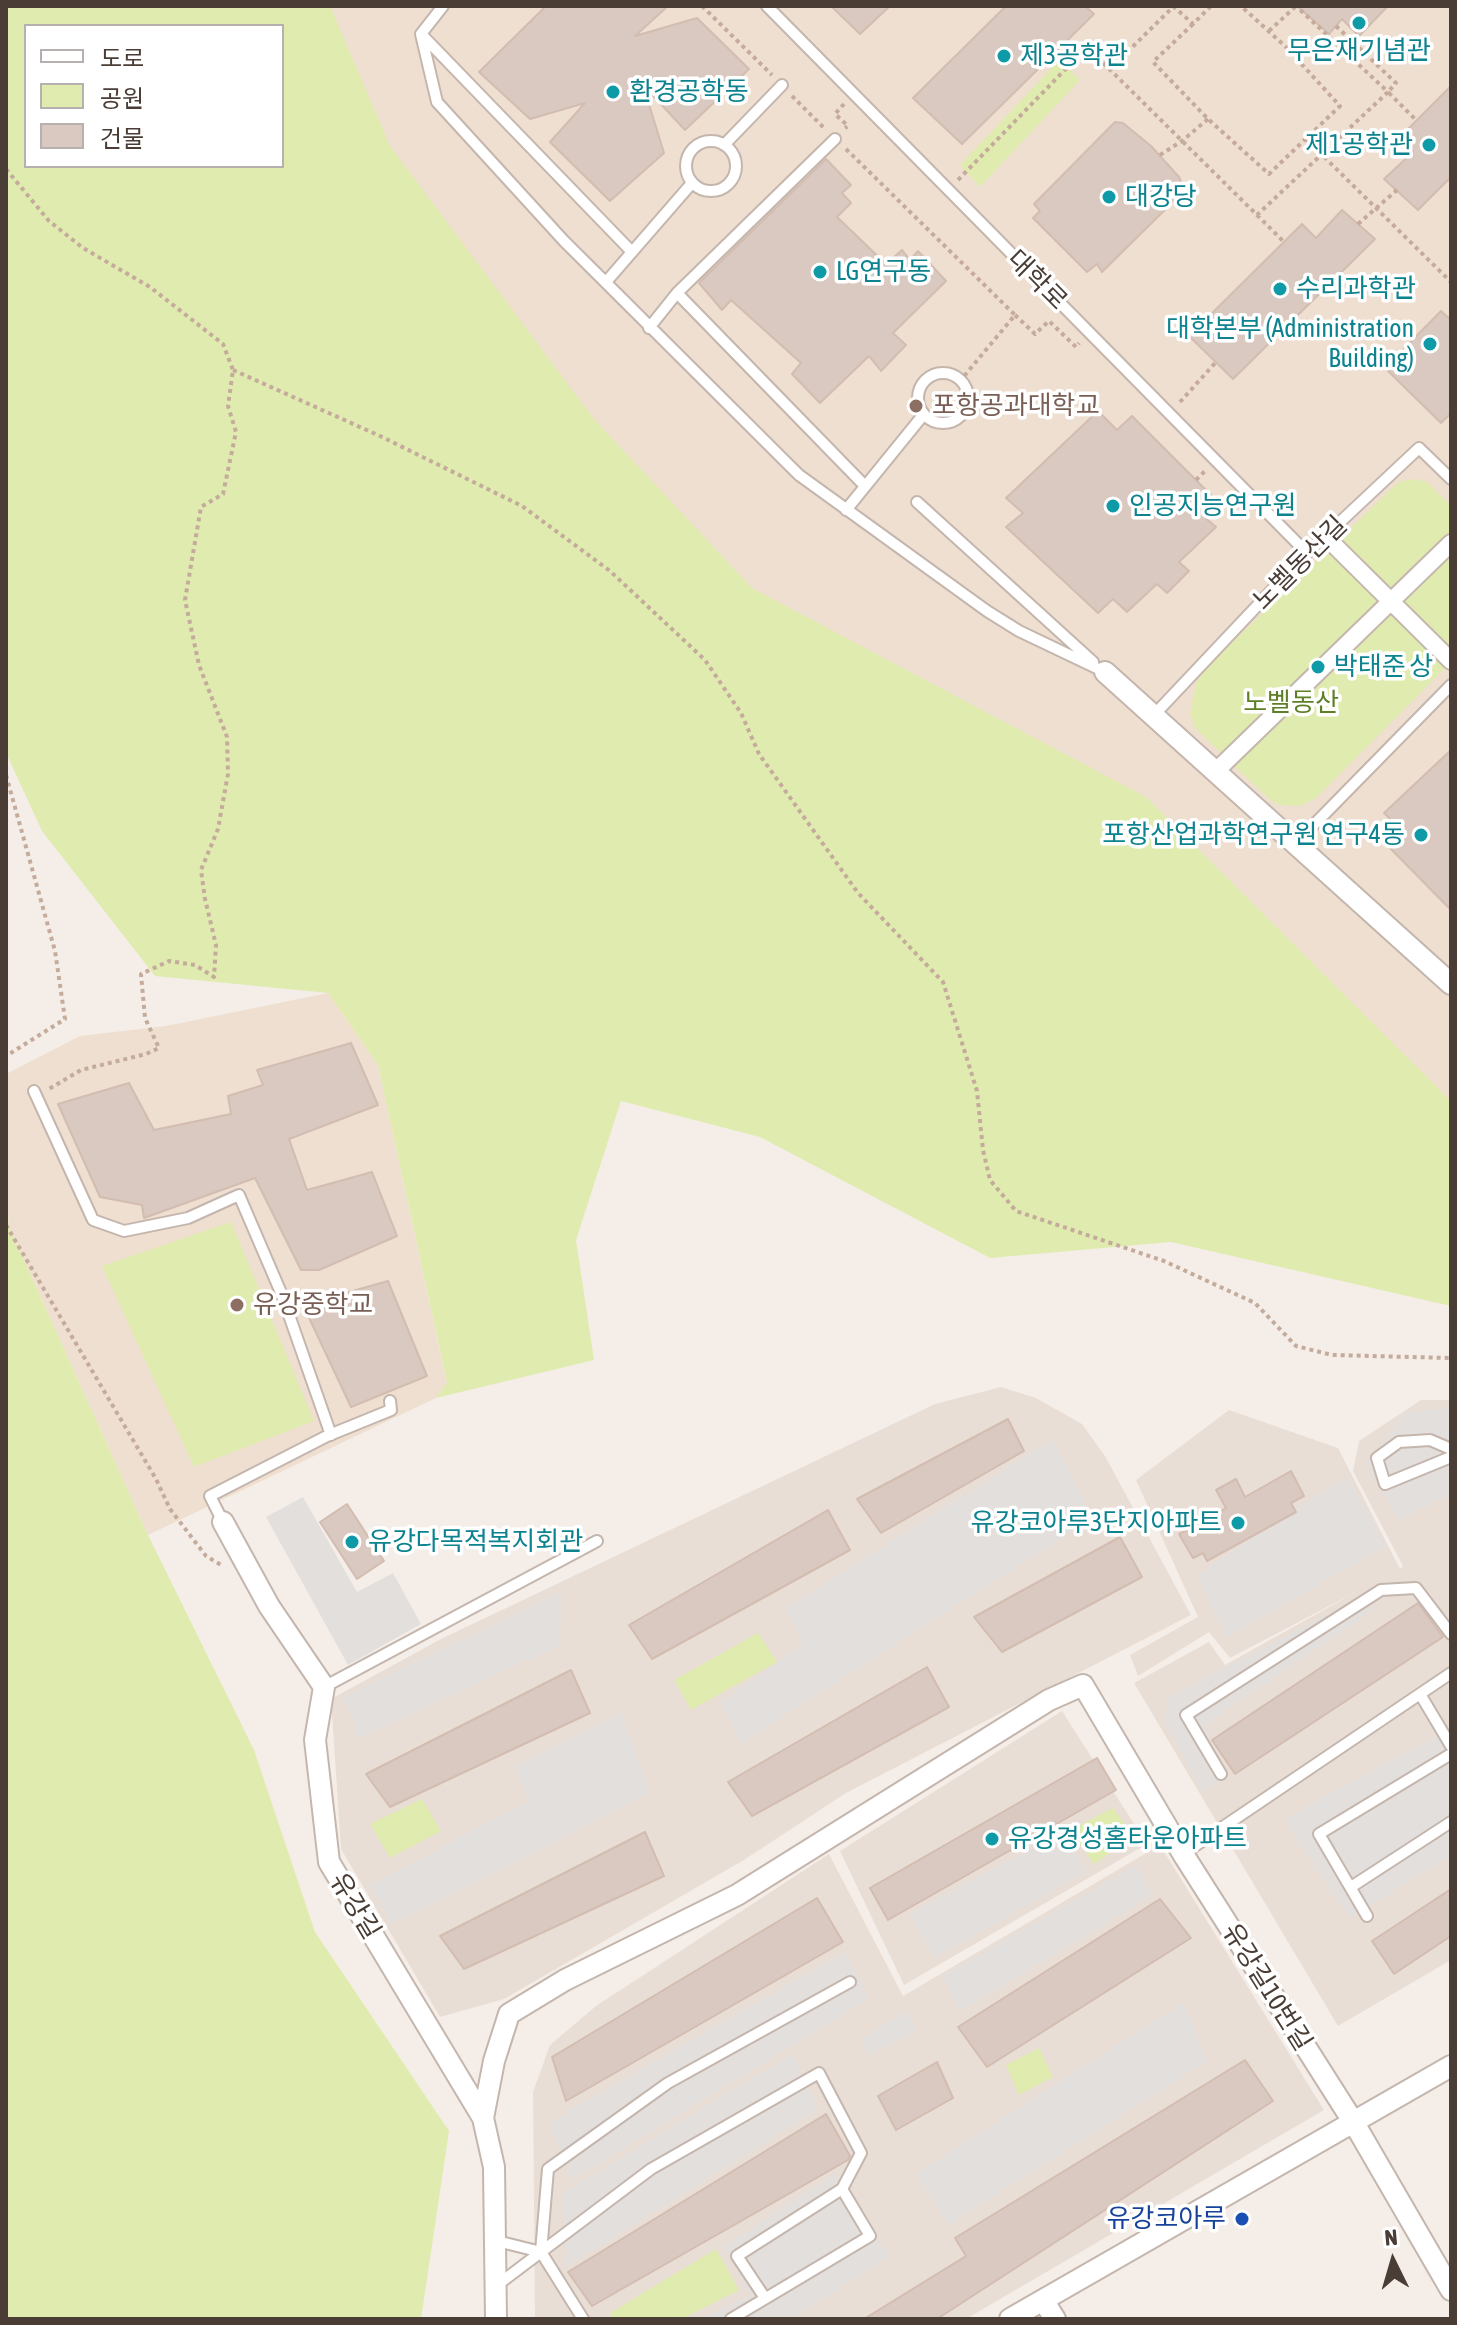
<!DOCTYPE html>
<html>
<head>
<meta charset="utf-8">
<style>
  body { margin:0 }
  #map { position:relative; width:1457px; height:2325px; overflow:hidden; background:#f5eee8; font-family:"Asap Condensed","Noto Sans KR",sans-serif }
  canvas { display:block }
  .frame { position:absolute; inset:0; border:8px solid #493d36; pointer-events:none }
  .legend { position:absolute; left:24px; top:24px; width:260px; height:144px; box-sizing:border-box; background:#fff; border:2px solid #b6b1af; margin:0; padding:10px 14px; list-style:none; font-size:24px; color:#493d36 }
  .legend li { display:flex; align-items:center; gap:16px; height:40px }
  .legend b { width:40px; border:2px solid #b6b1af }
  .north { position:absolute; left:1353px; top:2221px; width:80px; height:80px; -webkit-text-stroke:6px #fff; paint-order:stroke; rotate:355deg; font-size:22px; font-weight:700; line-height:32px; text-align:center; color:#493d36 }
  .north::after { content:''; display:block; margin:auto; width:28px; height:36px; background:#493d36; clip-path:polygon(50% 0,100% 100%,50% 72%,0 100%) }
</style>
</head>
<body>
<div id="map">
<canvas width="1457" height="2325"></canvas>
<div class="frame"></div>
<ul class="legend">
<li><b style="height:10px;background:#fff"></b>도로</li>
<li><b style="height:22px;background:#e0ebaf"></b>공원</li>
<li><b style="height:22px;background:#dac9c0"></b>건물</li>
</ul>
<div class="north">N</div>
</div>
<script>
const g = document.querySelector('canvas').getContext('2d');
g.lineJoin = 'round';
function fill(path, color) { g.fillStyle = color; g.fill(path, 'evenodd'); }
const poly = rows => new Path2D(rows.map(r => 'M' + r).join(''));
function stroke(path, color, width, dash) { g.strokeStyle = color; g.lineWidth = width; g.lineCap = dash ? 'butt' : 'round'; g.setLineDash(dash || []); g.stroke(path); }
function drawText(font, color, halo, rows, align = 'center') {
  g.font = font + ' "Asap Condensed","Noto Sans KR",sans-serif'; g.lineWidth = 7; g.setLineDash([]); g.textBaseline = 'middle'; g.strokeStyle = halo; g.fillStyle = color; for (const [text, x, y, turn = 0] of rows) {
    g.save(); g.translate(x, y); g.rotate((+turn || 0) * Math.PI / 180); g.textAlign = isNaN(turn) ? turn : align; if (halo) g.strokeText(text, 0, 0); g.fillText(text, 0, 0); g.restore();
  }
}
fill(poly([
  [1001,1387,1036,1398,1082,1424,1105,1456,1191,1615,846,1793,744,1860,504,1999,440,2017,341,1849,331,1699,441,1639,935,1404],
  [1421,1400,1451,1400,1451,1960,1338,2026,1134,1683,1209,1642,1225,1665,1356,1592,1230,1658,1209,1632,1138,1676,1130,1655,1198,1617,1136,1480,1229,1410,1338,1448,1400,1569,1403,1566,1353,1471,1359,1441],
  [1062,1711,1147,1844,904,1985,840,1851],
  [1160,1845,1324,2110,966,2319,535,2319,533,2092,550,2045,596,2006,829,1854,903,1996]
]), '#e9ded6');
fill(poly([
  [134,6,1451,6,1451,1200,530,645,282,166,282,26],
  [328,993,378,1065,447,1384,436,1398,148,1535,9,1227,6,1196,6,1074,80,1036,166,1026]
]), '#efdfd1');
fill(poly([
  [6,6,330,6,390,146,593,418,752,588,1146,797,1451,1101,1451,1306,1171,1242,990,1258,760,1137,621,1101,576,1240,594,1360,436,1398,447,1383,378,1065,328,993,155,976,42,831,6,753],
  [282,26,282,166,26,166,26,26],
  [1059,60,1080,80,980,187,960,165],
  [1413,479,1427,482,1451,506,1451,662,1316,798,1300,806,1279,805,1268,798,1195,728,1190,713,1196,683,1208,666,1392,488,1399,482],
  [6,1196,9,1227,148,1535,254,1750,315,1932,449,2131,421,2319,6,2319],
  [231,1222,314,1421,194,1467,102,1266],
  [758,1633,777,1662,691,1710,674,1680],
  [422,1799,441,1831,390,1858,370,1824],
  [1113,1808,1134,1837,1094,1864,1071,1830],
  [1039,2048,1053,2077,1019,2095,1006,2065],
  [716,2249,739,2290,682,2319,613,2319,610,2313]
]), '#e0ebaf');
fill(poly([
  [1451,1407,1451,1494,1399,1520,1365,1464,1407,1413],
  [1053,1439,1093,1518,741,1743,721,1702,803,1644,785,1609],
  [1346,1476,1387,1546,1226,1637,1196,1575],
  [303,1497,357,1592,393,1573,421,1624,348,1665,266,1517],
  [562,1591,560,1645,359,1738,344,1697],
  [1370,1592,1373,1610,1205,1725,1209,1738,1228,1775,1203,1791,1166,1726,1167,1698],
  [621,1712,650,1793,392,1924,369,1885,528,1802,515,1766],
  [1451,1728,1451,1855,1350,1918,1284,1819],
  [1063,1832,1087,1871,935,1958,910,1913],
  [1136,1865,1152,1896,960,2011,943,1976],
  [845,1952,870,1998,572,2180,548,2123],
  [1184,2002,1207,2061,948,2225,916,2174],
  [907,2012,916,2031,867,2056,860,2039],
  [792,2054,818,2109,566,2267,563,2193],
  [835,2173,889,2256,792,2319,700,2319,750,2295,724,2247]
]), '#e3dfdd');
const building = poly([
  [546,6,668,6,635,36,697,18,749,69,685,130,643,85,664,153,610,201,550,142,585,103,530,119,479,72,546,6],
  [831,6,890,6,860,34,831,6],
  [1006,6,1085,6,1094,14,962,144,913,98,1006,6],
  [1297,6,1388,6,1359,36,1342,19,1329,34,1297,6],
  [1451,86,1451,177,1418,210,1384,179,1413,152,1399,138,1451,86],
  [1115,122,1123,123,1151,146,1179,177,1185,190,1102,272,1097,264,1087,272,1033,218,1040,211,1034,204,1115,122],
  [826,159,851,185,842,193,851,203,837,217,886,264,902,250,910,260,918,251,946,281,893,333,906,345,881,371,869,356,820,403,792,374,801,363,731,300,722,310,699,283,826,159],
  [1342,210,1375,239,1233,379,1189,336,1302,224,1316,238,1342,210],
  [1441,311,1451,320,1451,413,1441,423,1385,368,1441,311],
  [1098,411,1117,430,1132,416,1216,500,1201,514,1216,527,1179,562,1189,571,1167,593,1157,584,1127,612,1113,599,1098,613,1006,527,1023,513,1006,498,1098,411],
  [1451,750,1451,910,1384,842,1400,828,1384,813,1451,750],
  [351,1043,378,1105,289,1139,307,1190,372,1172,397,1236,319,1270,301,1270,255,1178,144,1218,142,1205,100,1197,58,1104,129,1083,154,1130,231,1114,228,1096,263,1085,257,1070,351,1043],
  [388,1281,427,1376,351,1407,303,1305,388,1281],
  [1008,1419,1024,1451,881,1533,857,1499,1008,1419],
  [1291,1471,1304,1496,1291,1503,1296,1512,1207,1561,1203,1553,1193,1558,1179,1534,1226,1508,1216,1490,1236,1479,1245,1497,1291,1471],
  [347,1504,384,1561,357,1579,320,1522,347,1504],
  [828,1510,850,1550,652,1659,629,1625,828,1510],
  [1120,1537,1142,1577,1002,1652,974,1617,1120,1537],
  [1418,1603,1443,1637,1235,1774,1212,1740,1418,1603],
  [927,1667,949,1707,752,1816,728,1782,927,1667],
  [571,1670,590,1713,390,1807,366,1774,571,1670],
  [1097,1758,1116,1790,888,1920,870,1888,1097,1758],
  [645,1832,664,1876,464,1969,440,1936,645,1832],
  [1451,1889,1451,1936,1394,1974,1372,1941,1451,1889],
  [817,1898,843,1942,566,2101,552,2057,817,1898],
  [1160,1899,1191,1938,987,2067,958,2027,1160,1899],
  [1245,2060,1273,2101,937,2319,864,2319,966,2256,955,2238,1245,2060],
  [937,2062,953,2098,896,2130,878,2096,937,2062],
  [826,2114,850,2156,848,2160,592,2306,568,2272,826,2114]
]);
fill(building, '#dac9c0');
stroke(building, '#d3bcb0', 2);
const service = poly([
  [767,6,1307,553],
  [421,34,437,102,564,241,799,475,987,611,1019,631,1105,672],
  [421,34,443,6],
  [422,35,632,252],
  '686 166a25 25 0 1 1 50 0a25 25 0 1 1-50 0Z',
  [724,145,782,85],
  [606,282,692,183],
  [677,293,865,486],
  [649,328,677,293,835,139],
  '918 398a25 25 0 1 1 50 0a25 25 0 1 1-50 0Z',
  [917,502,1093,662],
  [846,510,924,414],
  [1154,715,1307,553,1419,448,1451,479],
  [1295,844,1451,685],
  [34,1091,93,1220,124,1231,188,1218,239,1195,282,1295,331,1435],
  [1451,1449,1430,1440,1399,1442,1377,1458,1385,1484,1451,1457],
  [223,1522,210,1496,327,1436,391,1410,390,1401],
  [324,1687,597,1541],
  [1420,1694,1451,1746],
  [1221,1774,1186,1715,1381,1590,1416,1588,1451,1634],
  [1183,1854,1451,1673],
  [1351,1887,1451,1822],
  [1367,1916,1319,1834,1451,1754],
  [541,2252,651,2169,819,2073,861,2153,842,2189,737,2256,765,2298],
  [496,2286,541,2252,497,2241],
  [583,2319,541,2252,548,2169,668,2083,850,1982],
  [731,2319,870,2236,842,2189]
]);
const pedestrian = poly([
  [1325,536,1451,661],
  [1215,772,1451,543]
]);
const minor = poly([
  [1105,672,1451,984],
  [223,1522,269,1606,324,1687,315,1740,329,1862,483,2118,494,2167,496,2319],
  [483,2118,494,2061,509,2014,565,1980,737,1895,1049,1700,1083,1685,1183,1854,1354,2123,1451,2290],
  [1043,2300,1055,2319],
  [1010,2319,1451,2066]
]);
stroke(service, '#c4b6ad', 14);
stroke(pedestrian, '#c4b6ad', 20);
stroke(minor, '#c4b6ad', 24);
stroke(poly([
  [702,6,772,75],
  [1173,6,1193,24,1211,6],
  [1193,24,1153,62,1208,119,1269,174,1340,106,1286,47,1241,6],
  [1336,26,1396,83,1388,92,1417,121],
  [1269,31,1296,6],
  [1110,69,1174,6],
  [792,96,825,129],
  [844,104,835,114,848,126,845,128],
  [1307,140,1451,282],
  [846,149,1015,315,960,381],
  [1160,155,1182,141,1208,119],
  [6,169,49,221,83,248,150,287,223,344,233,370,228,406,236,432,223,494,201,507,185,600,199,665,227,737,228,774,218,829,201,870,205,899,216,945,214,977,195,965,169,961,141,974,145,1018,159,1048,146,1054,81,1070,49,1089],
  [958,180,1087,47,1257,215,1388,92,1296,6],
  [1257,215,1284,242],
  [1358,224,1397,190],
  [1015,315,1035,334,1049,321,1076,347,1079,343],
  [233,370,380,436,522,506,610,571,705,660,741,713,759,754,858,893,943,982,977,1091,983,1150,990,1180,1016,1211,1164,1261,1255,1303,1296,1346,1332,1355,1451,1358],
  [1180,402,1216,362],
  [1196,480,1205,471],
  [6,775,55,951,65,1019,6,1056],
  [6,1225,156,1479,170,1509,206,1556,223,1566]
]), '#c4ab9b', 4, [4, 4]);
stroke(service, '#fff', 10);
stroke(pedestrian, '#fff', 16);
stroke(minor, '#fff', 20);
for (const [x, y, r, color] of [
  [1359,23,8,"#0f9aa8"],
  [1004,56,8,"#0f9aa8"],
  [613,92,8,"#0f9aa8"],
  [1429,145,8,"#0f9aa8"],
  [1109,197,8,"#0f9aa8"],
  [820,272,8,"#0f9aa8"],
  [1280,289,8,"#0f9aa8"],
  [1430,344,8,"#0f9aa8"],
  [916,406,8,"#8d6e63"],
  [1113,506,8,"#0f9aa8"],
  [1318,667,8,"#0f9aa8"],
  [1421,835,8,"#0f9aa8"],
  [237,1305,8,"#8d6e63"],
  [1238,1523,8,"#0f9aa8"],
  [352,1542,8,"#0f9aa8"],
  [992,1839,8,"#0f9aa8"],
  [1242,2219,8,"#1a4fb4"]
]) { const dot = new Path2D(); dot.arc(x, y, r, 0, 2 * Math.PI); g.fillStyle = color; g.fill(dot); stroke(dot, '#fff', 3); }
drawText('26px', '#0d838f', '#fff', [
  ["무은재기념관",1359,51,"center"],
  ["제3공학관",1020,56],
  ["환경공학동",629,92],
  ["제1공학관",1413,145,"right"],
  ["대강당",1125,197],
  ["LG연구동",836,272],
  ["수리과학관",1296,289],
  ["대학본부 (Administration",1414,329,"right"],
  ["Building)",1414,359,"right"],
  ["인공지능연구원",1129,506],
  ["박태준 상",1334,667],
  ["포항산업과학연구원 연구4동",1405,835,"right"],
  ["유강코아루3단지아파트",1222,1523,"right"],
  ["유강다목적복지회관",368,1542],
  ["유강경성홈타운아파트",1008,1839]
], 'left');
drawText('26px', '#493d36', '#fff', [
  ["대학로",1037,280,45],
  ["노벨동산길",1300,563,-45],
  ["유강길",355,1906,59],
  ["유강길10번길",1267,1987,58]
]);
drawText('26px', '#785e54', '#fff', [
  ["포항공과대학교",932,406],
  ["유강중학교",253,1305]
], 'left');
drawText('26px', '#5e7f26', '#fff', [
  ["노벨동산",1291,703]
]);
drawText('26px', '#164399', '#fff', [
  ["유강코아루",1226,2219]
], 'right');
</script>
</body>
</html>
